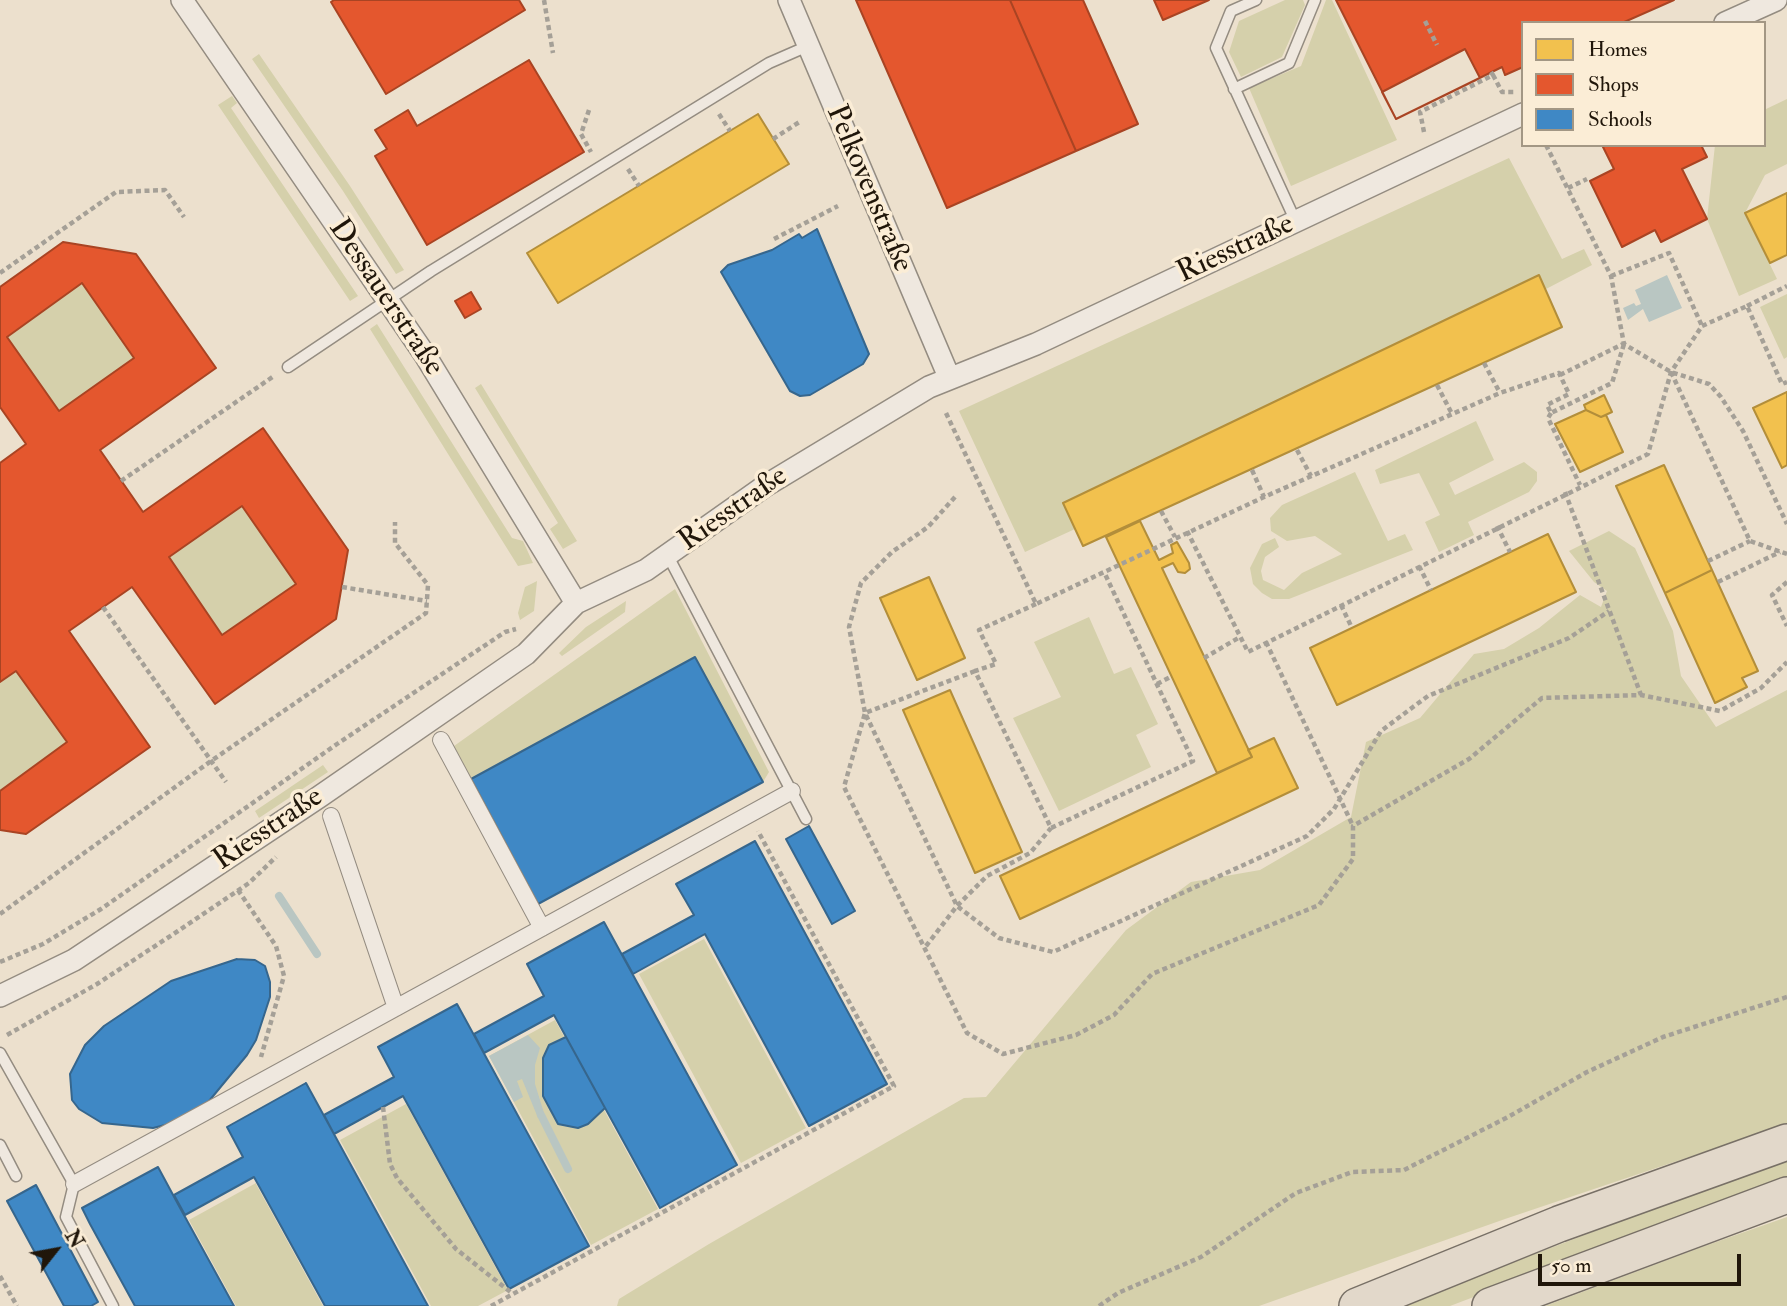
<!DOCTYPE html>
<html>
<head>
<meta charset="utf-8">
<style>
  body { margin:0 }
  #map { position:relative; width:1787px; height:1306px; overflow:hidden; background:#ece0cd; font-family:"IM FELL Double Pica",serif }
  canvas { display:block }
  .legend { position:absolute; left:1521px; top:21px; width:245px; height:126px; box-sizing:border-box; background:#fbedd6; border:2px solid #a39784; margin:0; padding:9px 12px; list-style:none; font-size:21px; color:#20160a }
  .legend li { display:flex; align-items:center; gap:14px; height:35px }
  .legend b { width:35px; border:2px solid #a39784 }
  .north { position:absolute; left:21px; top:1215px; width:70px; height:70px; -webkit-text-stroke:5px #fbedd6; paint-order:stroke; rotate:59deg; font-size:19px; font-weight:700; line-height:28px; text-align:center; color:#20160a }
  .north::after { content:''; display:block; margin:auto; width:24px; height:32px; background:#20160a; clip-path:polygon(50% 0,100% 100%,50% 72%,0 100%) }
  .scale { position:absolute; left:1538px; top:1254px; width:203px; height:32px; box-sizing:border-box; border:4px solid #20160a; border-top:0; padding-left:9px; font-size:21px; line-height:24px; white-space:nowrap; color:#20160a; -webkit-text-stroke:5px #fbedd6; paint-order:stroke }
</style>
</head>
<body>
<div id="map">
<canvas width="1787" height="1306"></canvas>
<ul class="legend">
<li><b style="height:19px;background:#f2c14e"></b>Homes</li>
<li><b style="height:19px;background:#e4572e"></b>Shops</li>
<li><b style="height:19px;background:#3f88c5"></b>Schools</li>
</ul>
<div class="north">N</div>
<div class="scale">50 m</div>
</div>
<script>
const g = document.querySelector('canvas').getContext('2d');
g.lineJoin = 'round';
function fill(path, color) { g.fillStyle = color; g.fill(path, 'evenodd'); }
const poly = rows => new Path2D(rows.map(r => 'M' + r).join(''));
function stroke(path, color, width, dash) { g.strokeStyle = color; g.lineWidth = width; g.lineCap = dash ? 'butt' : 'round'; g.setLineDash(dash || []); g.stroke(path); }
function drawText(font, color, halo, rows, align = 'center') {
  g.font = font + ' "IM FELL Double Pica",serif'; g.lineWidth = 7; g.setLineDash([]); g.textBaseline = 'middle'; g.strokeStyle = halo; g.fillStyle = color; for (const [text, x, y, turn = 0] of rows) {
    g.save(); g.translate(x, y); g.rotate((+turn || 0) * Math.PI / 180); g.textAlign = isNaN(turn) ? turn : align; if (halo) g.strokeText(text, 0, 0); g.fillText(text, 0, 0); g.restore();
  }
}
fill(poly([
  [1285,0,1303,0,1305,5,1282,57,1241,77,1229,52,1239,21],
  [1326,0,1332,0,1397,140,1291,186,1249,88,1301,66],
  [259,54,350,186,404,270,396,274,343,191,252,59],
  [232,96,237,103,231,108,358,296,350,301,218,105],
  [1787,99,1787,164,1765,175,1745,213,1777,279,1739,296,1707,219,1715,145,1764,145,1764,110],
  [1509,158,1562,259,1584,249,1592,265,1546,289,1538,275,1063,503,1075,529,1025,552,959,411],
  [82,283,134,358,59,411,7,337],
  [1787,294,1787,357,1784,359,1760,307],
  [377,324,512,538,523,541,533,563,518,566,370,329],
  [481,384,577,541,563,549,550,529,558,523,475,388],
  [1476,421,1494,460,1449,483,1455,495,1524,462,1537,472,1537,481,1529,492,1468,522,1474,535,1439,552,1425,522,1440,515,1419,473,1380,484,1375,470],
  [1355,472,1388,541,1405,534,1413,550,1289,599,1272,599,1262,593,1253,584,1250,568,1262,544,1275,538,1279,547,1265,557,1261,571,1263,580,1284,590,1302,573,1342,554,1315,536,1287,541,1271,531,1270,518,1282,505],
  [242,506,296,584,222,635,169,557],
  [1609,531,1635,548,1673,631,1681,676,1716,727,1787,690,1787,1124,1505,1219,1259,1306,617,1306,619,1299,709,1244,964,1098,986,1097,1126,930,1191,882,1260,870,1351,817,1366,742,1420,718,1474,654,1504,649,1539,628,1580,595,1601,607,1607,591,1594,582,1569,551],
  [537,581,534,611,520,620,518,613,525,587],
  [675,589,769,772,763,782,695,658,471,779,454,746],
  [626,601,625,612,562,656,559,653,586,627],
  [1089,617,1114,674,1131,667,1158,724,1136,735,1151,767,1059,811,1013,718,1061,697,1034,642],
  [16,671,67,742,0,791,0,682],
  [323,765,328,772,259,818,255,811],
  [704,939,806,1128,741,1163,639,974],
  [555,1020,658,1209,591,1245,489,1056],
  [406,1104,508,1290,478,1306,431,1306,340,1140],
  [1787,1158,1787,1178,1450,1306,1398,1306],
  [256,1183,256,1184,323,1306,236,1306,189,1220],
  [1787,1217,1787,1306,1545,1306,1702,1247]
]), '#d5d0ab');
fill(poly([
  [1667,275,1682,308,1649,322,1643,309,1628,320,1623,308,1634,303,1636,306,1641,304,1635,290],
  [528,1035,540,1048,535,1065,535,1084,544,1113,538,1118,522,1079,517,1081,523,1097,514,1102,489,1056]
]), '#b9c6c2');
const homes = poly([
  [758,114,789,164,558,303,527,253,758,114],
  [1787,193,1787,255,1770,263,1745,213,1787,193],
  [1539,275,1562,327,1083,546,1063,503,1539,275],
  [1787,392,1787,465,1782,468,1753,408,1787,392],
  [1604,395,1612,412,1601,417,1586,410,1584,405,1604,395],
  [1586,410,1601,417,1606,415,1623,452,1580,472,1555,424,1586,410],
  [1664,465,1712,570,1665,593,1616,486,1664,465],
  [1140,521,1159,560,1173,553,1171,545,1177,542,1189,563,1190,569,1185,573,1178,572,1173,563,1162,568,1252,757,1217,773,1106,537,1140,521],
  [1548,534,1576,592,1337,705,1310,648,1548,534],
  [1712,570,1758,671,1742,678,1747,687,1715,703,1665,593,1712,570],
  [929,577,965,658,917,680,880,598,929,577],
  [950,690,1022,852,975,873,903,710,950,690],
  [1274,738,1298,788,1020,919,1000,876,1252,757,1248,750,1274,738]
]);
fill(homes, '#f2c14e');
stroke(homes, '#b38e3a', 2);
const shops = poly([
  [334,0,519,0,525,10,386,94,331,2,334,0],
  [856,0,1010,0,1076,151,947,208,856,0],
  [1010,0,1083,0,1138,124,1076,151,1010,0],
  [1154,0,1209,0,1163,20,1154,0],
  [1336,0,1674,0,1622,23,1523,23,1523,67,1505,75,1502,67,1396,119,1336,0],
  [1465,49,1480,78,1396,119,1382,92,1465,49],
  [529,60,584,152,427,245,375,156,387,149,375,130,408,110,417,126,529,60],
  [1602,145,1701,145,1707,157,1682,169,1707,219,1661,242,1655,230,1622,247,1590,181,1614,169,1602,145],
  [63,242,136,254,216,368,100,450,143,512,263,428,348,550,336,619,215,704,132,587,69,631,150,747,26,834,0,830,0,791,67,742,16,671,0,682,0,463,26,444,0,407,0,287,63,242],
  [82,283,134,358,59,411,7,337,82,283],
  [242,506,296,584,222,635,169,557,242,506],
  [471,292,481,309,465,318,455,301,471,292]
]);
fill(shops, '#e4572e');
stroke(shops, '#a94423', 2);
const schools = poly([
  [817,229,869,354,863,364,810,395,800,396,790,391,721,272,728,265,772,250,799,234,802,238,817,229],
  [695,657,763,782,538,904,471,779,695,657],
  [809,826,855,911,832,924,786,839,809,826],
  [755,841,887,1084,809,1126,705,934,633,974,622,954,694,915,676,884,755,841],
  [604,922,737,1165,660,1208,554,1015,484,1053,474,1034,544,996,527,964,604,922],
  [237,959,255,960,265,966,270,982,270,997,256,1040,247,1055,209,1101,169,1124,153,1128,102,1123,79,1109,72,1100,70,1074,85,1045,104,1026,171,981,237,959],
  [457,1004,589,1246,509,1289,403,1096,334,1134,324,1115,394,1077,378,1047,457,1004],
  [566,1037,605,1108,588,1124,578,1128,558,1124,543,1096,543,1058,549,1045,566,1037],
  [306,1083,329,1125,428,1306,325,1306,254,1177,185,1215,174,1195,243,1157,227,1127,306,1083],
  [158,1167,179,1206,234,1306,135,1306,90,1224,82,1208,158,1167],
  [36,1185,98,1302,91,1306,64,1306,7,1201,36,1185]
]);
fill(schools, '#3f88c5');
stroke(schools, '#36668d', 2);
stroke(poly([
  [279,896,317,954],
  [541,1115,568,1169]
]), '#b9c6c2', 8);
const service = poly([
  [1256,0,1231,11,1216,48,1296,222],
  [1234,89,1289,63,1315,0],
  [288,367,431,271,769,63,808,46],
  [668,556,806,819],
  [0,1053,74,1184,66,1217,113,1306],
  [0,1145,16,1176]
]);
const pedestrian = poly([
  [441,740,542,928],
  [331,816,396,1008],
  [74,1184,792,791]
]);
const minor = poly([
  [182,0,425,355,576,603],
  [789,0,949,377],
  [1725,23,1776,0],
  [0,996,74,960,319,797,526,654,576,603,646,570,765,486,929,387,1036,344,1523,114]
]);
const trunk = poly([
  [1357,1306,1559,1224,1787,1142],
  [1490,1306,1787,1195]
]);
stroke(service, '#948c81', 13);
stroke(pedestrian, '#948c81', 18);
stroke(minor, '#948c81', 24);
stroke(trunk, '#787066', 38);
stroke(poly([
  [544,0,553,53],
  [1425,21,1437,45],
  [1493,75,1502,92,1514,92],
  [589,110,581,134,591,152],
  [719,114,730,131],
  [1424,132,1420,112,1493,75,1491,72],
  [773,139,801,121],
  [1546,145,1611,276,1624,344,1671,372,1709,384,1721,397,1743,431,1787,524],
  [628,169,639,186],
  [1568,188,1587,179],
  [774,239,838,206],
  [0,273,116,192,165,190,184,217],
  [1611,276,1669,253,1702,326],
  [1747,306,1787,286],
  [1484,363,1500,393],
  [1671,372,1750,541,1787,554],
  [1560,375,1623,344],
  [1437,385,1452,414],
  [946,413,1036,604,1264,497,1500,393,1559,373,1569,394,1547,405,1551,413,1612,383,1624,344],
  [1551,413,1548,418,1580,485],
  [1297,450,1311,476],
  [1252,470,1264,497],
  [121,481,274,376],
  [1565,492,1641,695],
  [955,497,928,527,892,552,861,583,849,627,865,713,957,906,999,938,1053,952,1307,836,1334,809,1381,731,1413,707,1428,696,1569,638,1609,611],
  [1161,511,1175,537],
  [1497,526,1510,552],
  [1187,531,1248,652,1648,454,1671,372,1702,326,1747,306,1782,384,1787,382],
  [1708,561,1750,541],
  [1419,566,1431,590],
  [1718,582,1780,552],
  [1787,582,1772,595,1787,626],
  [342,587,427,601],
  [1036,604,979,630,996,664,975,671,1051,828,1193,761,1105,574],
  [1341,605,1352,628],
  [103,607,226,782],
  [1266,642,1353,826],
  [1204,658,1240,637],
  [975,671,865,713,844,787,967,1033,1003,1054,1076,1035,1114,1015,1152,974,1319,905,1353,859,1353,826,1469,759,1542,698,1641,695,1720,711,1761,688,1787,662],
  [1157,684,1172,676],
  [238,890,276,946,284,976,261,1057],
  [0,914,211,761,426,613,428,585,395,543,395,522],
  [926,946,957,906,987,876,1030,853,1051,828],
  [0,962,43,944,101,909,337,744,505,632,516,629],
  [7,1035,97,984,178,931,249,883,276,857],
  [383,1107,390,1164,397,1178,456,1249,513,1294],
  [0,1276,17,1306],
  [491,1306,894,1086,758,831],
  [1099,1306,1118,1293,1201,1257,1296,1193,1352,1172,1404,1170,1508,1117,1587,1072,1663,1037,1787,997]
]), '#a5a097', 4.5, [5, 3.5]);
stroke(service, '#efe8df', 10);
stroke(pedestrian, '#efe8df', 16);
stroke(minor, '#efe8df', 21);
stroke(trunk, '#e2d8ca', 35);
drawText('30px', '#20160a', '#fbedd6', [
  ["Pelkovenstraße",868,189,67],
  ["Riesstraße",1236,250,-25],
  ["Dessauerstraße",385,298,56],
  ["Riesstraße",734,510,-35],
  ["Riesstraße",269,830,-34]
]);
</script>
</body>
</html>
